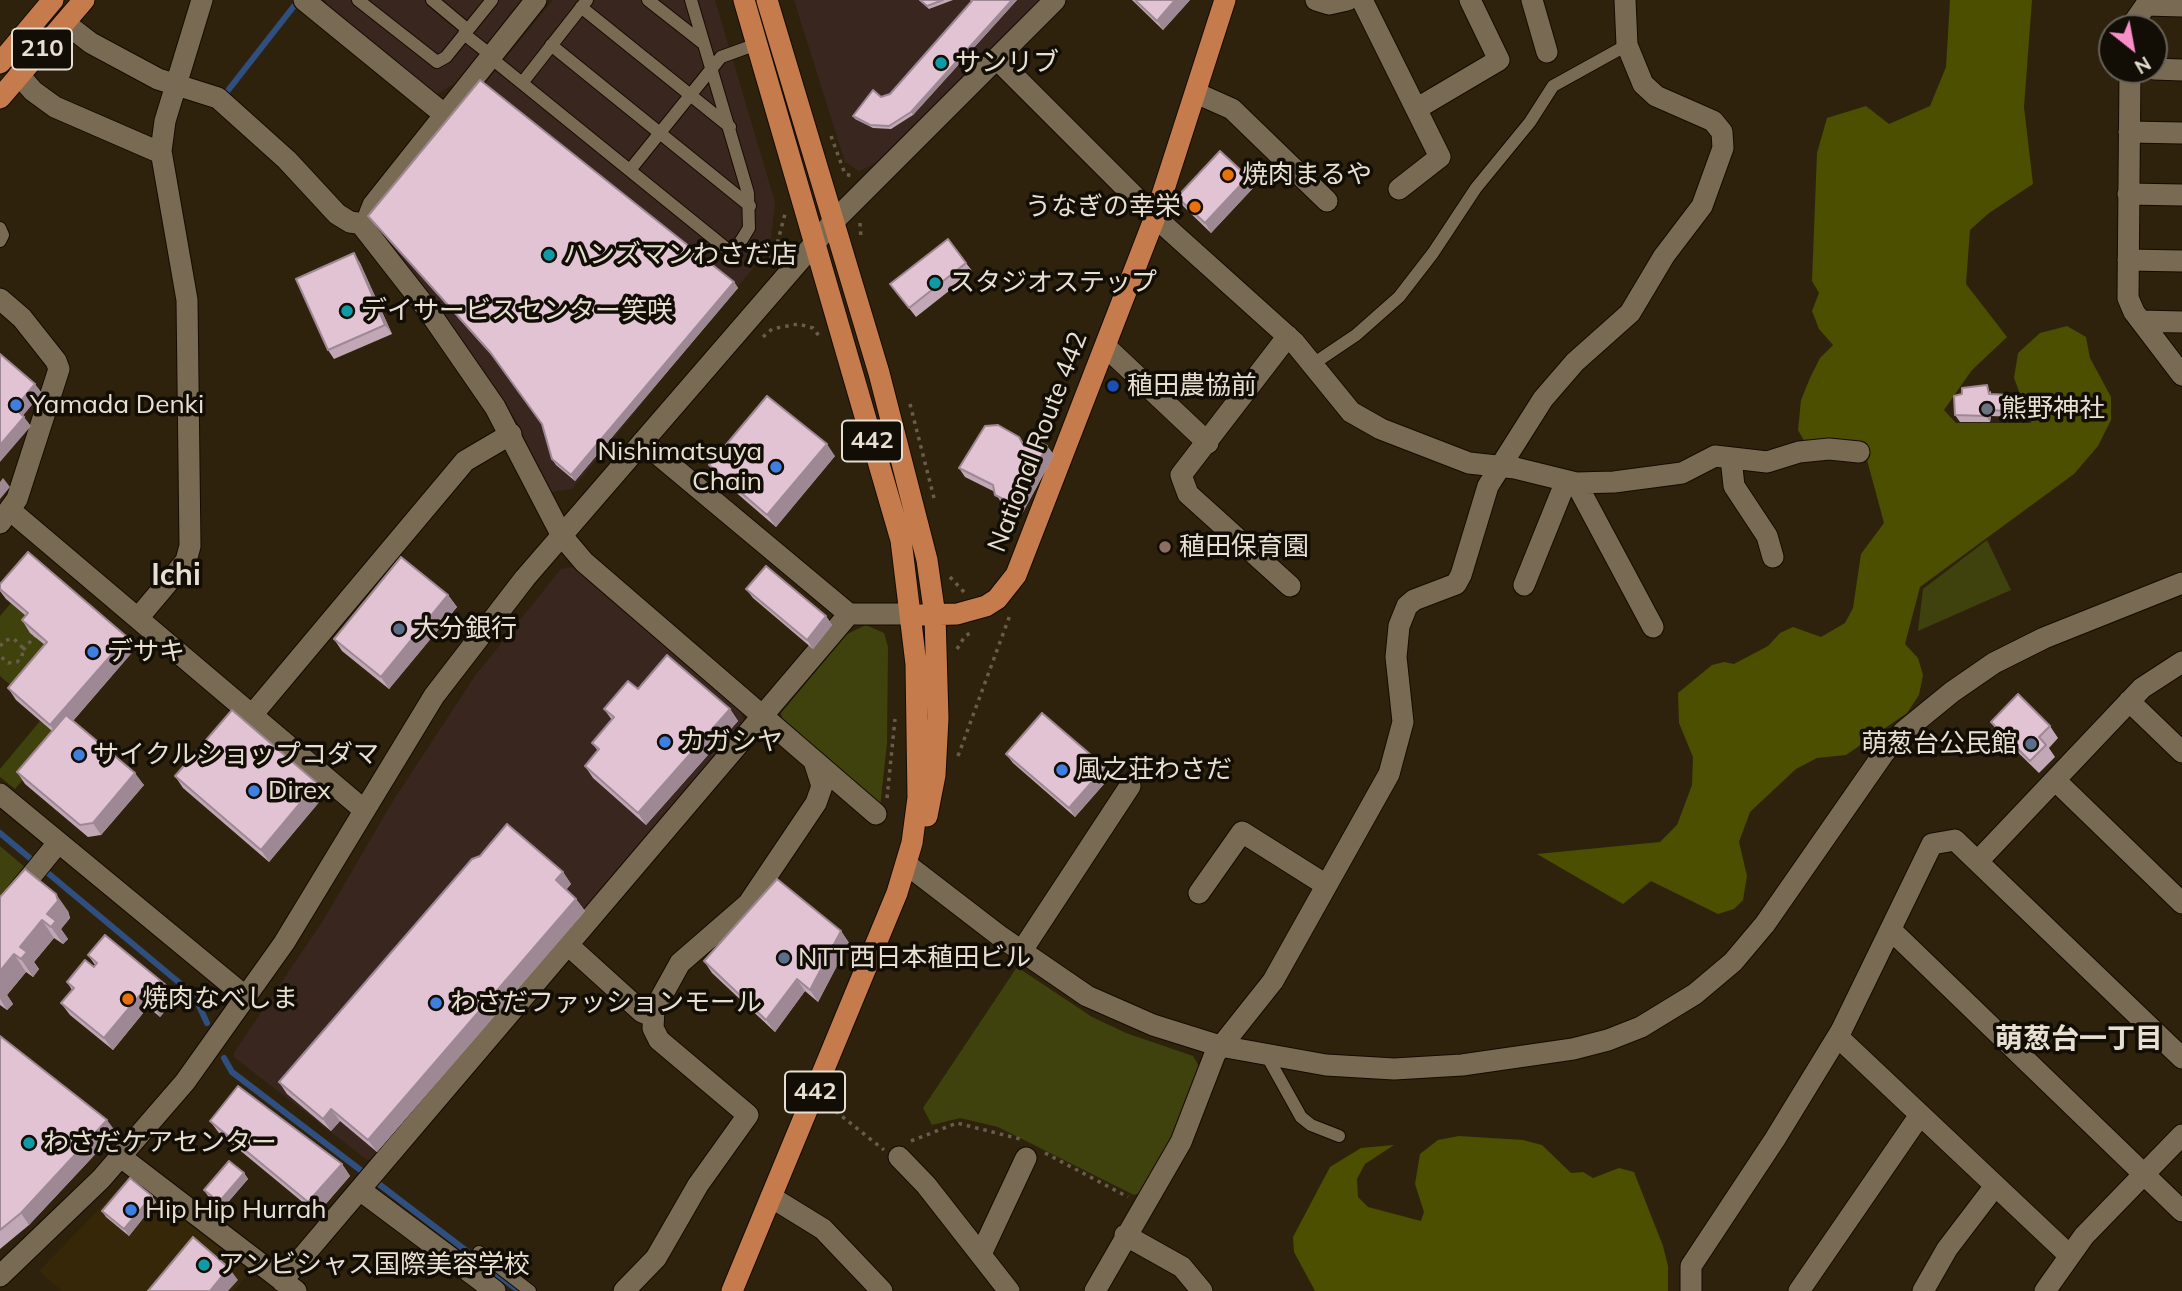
<!DOCTYPE html>
<html>
<head>
<meta charset="utf-8">
<style>
  body { margin:0 }
  #map { position:relative; width:2182px; height:1291px; overflow:hidden; background:#2e220d; font-family:Mulish,sans-serif }
  canvas { display:block }
  .north { position:absolute; left:2098px; top:14px; width:70px; height:70px; box-sizing:border-box; background:#120d05; border:2px solid #676157; border-radius:50%; rotate:149deg; font-size:19px; font-weight:700; line-height:28px; text-align:center; color:#e7dfd2 }
  .north::after { content:''; display:block; margin:auto; width:24px; height:32px; background:#f98fc8; clip-path:polygon(50% 0,100% 100%,50% 72%,0 100%) }
</style>
</head>
<body>
<div id="map">
<canvas width="2182" height="1291"></canvas>
<div class="north">N</div>
</div>
<script>
const g = document.querySelector('canvas').getContext('2d');
g.lineJoin = 'round';
function fill(path, color) { g.fillStyle = color; g.fill(path, 'evenodd'); }
const poly = rows => new Path2D(rows.map(r => 'M' + r).join(''));
function stroke(path, color, width, dash) { g.strokeStyle = color; g.lineWidth = width; g.lineCap = dash ? 'butt' : 'round'; g.setLineDash(dash || []); g.stroke(path); }
function drawText(font, color, halo, rows, align = 'center') {
  g.font = font + ' Mulish,"Noto Sans JP",sans-serif'; g.lineWidth = 7; g.setLineDash([]); g.textBaseline = 'middle'; g.strokeStyle = halo; g.fillStyle = color; for (const [text, x, y, turn = 0] of rows) {
    g.save(); g.translate(x, y); g.rotate((+turn || 0) * Math.PI / 180); g.textAlign = isNaN(turn) ? turn : align; if (halo) g.strokeText(text, 0, 0); g.fillText(text, 0, 0); g.restore();
  }
}
fill(poly([
  [325,0,521,0,456,83,435,95,330,8],
  [553,0,715,0,775,202,771,237,766,252,572,489,550,492,517,422,456,332,372,222],
  [794,0,1043,0,983,65,876,163,859,171,845,162],
  [573,567,741,712,744,726,371,1160,366,1159,234,1057,234,1053,324,919,393,801,475,676,561,569]
]), '#39271f');
fill(poly([
  [135,1181,250,1272,234,1291,62,1291,39,1271,122,1185]
]), '#372709');
fill(poly([
  [1987,540,2011,590,1918,631,1923,589],
  [11,603,37,625,55,654,21,694,0,676,0,616],
  [866,625,884,633,888,647,887,743,880,808,784,726,781,713,847,634],
  [40,721,59,737,15,789,0,777,0,769],
  [0,846,26,868,0,899],
  [1017,967,1092,1017,1126,1033,1193,1056,1200,1068,1180,1131,1140,1193,1134,1195,998,1127,960,1118,932,1125,923,1108]
]), '#3f420c');
fill(poly([
  [1950,0,2032,0,2024,107,2033,184,1989,213,1970,230,1966,284,2007,337,1972,370,1944,410,1956,423,2031,423,2014,378,2018,353,2040,333,2067,326,2086,337,2090,358,2111,397,2111,420,2098,446,2074,474,1920,587,1905,644,1918,658,1923,675,1919,695,1907,713,1846,755,1817,758,1796,769,1750,812,1739,842,1747,876,1743,900,1734,909,1718,914,1651,881,1623,904,1537,854,1660,842,1677,825,1692,785,1693,757,1679,723,1678,693,1712,665,1724,662,1734,664,1768,646,1780,633,1793,627,1821,637,1845,623,1853,608,1861,554,1884,523,1863,445,1807,446,1798,430,1801,400,1810,378,1820,358,1833,345,1819,329,1812,311,1819,293,1812,281,1817,153,1827,118,1866,106,1889,124,1930,106,1946,67],
  [1459,1136,1523,1140,1542,1145,1571,1173,1583,1172,1593,1178,1619,1168,1634,1172,1663,1246,1668,1266,1668,1291,1315,1291,1294,1252,1293,1237,1330,1167,1361,1148,1394,1145,1365,1164,1357,1179,1358,1197,1368,1207,1421,1221,1424,1212,1415,1184,1420,1154,1438,1140]
]), '#4c4e00');
stroke(poly([
  [220,92,226,93,294,6],
  [0,833,194,995,207,1023],
  [224,1058,232,1072,519,1291]
]), '#304f81', 6);
const service = poly([
  [358,0,437,62,446,57,492,0],
  [432,0,468,30],
  [648,0,704,44],
  [581,7,730,127],
  [464,34,492,56],
  [551,45,750,206],
  [491,58,733,254,749,228,748,193,691,0],
  [522,83,587,0],
  [630,170,721,57,757,44],
  [0,228,3,235,0,241],
  [1313,364,1356,335,1399,297,1433,253,1476,188,1530,122,1553,86,1627,45],
  [1267,1056,1301,1117,1311,1125,1339,1136],
  [479,1252,530,1291]
]);
const minor = poly([
  [304,0,445,115],
  [1316,0,1329,4,1347,0],
  [1362,0,1440,157,1399,189],
  [1532,0,1547,52],
  [65,23,91,43,158,79,218,98,287,160,337,214,350,222,364,224],
  [2130,28,2146,5,2182,6],
  [997,59,1155,217,1294,342,1351,412,1381,429,1469,463,1515,468,1576,483,1614,482,1682,473,1715,456,1767,462,1799,452,1829,449,1859,452],
  [2154,69,2182,70],
  [2130,70,2128,298,2134,312,2182,375],
  [19,75,33,91,55,107,161,153],
  [1196,93,1232,109,1327,201],
  [1416,109,1499,60,1470,0],
  [2129,132,2182,133],
  [2128,194,2182,195],
  [2128,260,2182,261],
  [2141,321,2182,322],
  [1288,336,1181,475,1188,494,1290,586],
  [1106,347,1208,443],
  [643,442,849,614,912,614],
  [1731,458,1734,486,1767,536,1773,557],
  [1576,483,1653,627],
  [11,511,364,810],
  [562,536,584,562,876,814],
  [1524,585,1566,481],
  [138,618,186,561,190,546,187,300,161,151,165,121,202,0],
  [2129,701,2182,752],
  [252,715,465,461,511,434],
  [2055,780,2182,903],
  [1978,861,2142,688,2182,662],
  [1199,893,1242,832,1326,885],
  [0,914,58,843],
  [1892,931,2182,1211],
  [568,945,642,1012,652,1016],
  [1021,952,1130,786],
  [1838,1037,2069,1255],
  [121,1157,296,1291],
  [899,1157,926,1185,1009,1291],
  [360,1190,495,1291],
  [771,1197,823,1229,882,1291],
  [1125,1235,1182,1267,1202,1291],
  [981,1254,1026,1158],
  [282,1281,849,614],
  [624,1291,656,1258,698,1185,748,1115,659,1040,653,1028,654,1010,680,963,748,904,816,803,822,786,814,761],
  [1095,1291,1181,1142,1215,1054,1273,981,1389,774,1403,722,1396,657,1399,626,1407,606,1414,600,1456,584,1461,575,1488,486,1543,399,1575,362,1630,313,1664,256,1702,206,1723,148,1722,132,1713,121,1656,96,1643,84,1627,45,1625,0],
  [1691,1291,1691,1266,1775,1139,1841,1031,1932,844,1955,840,2182,1058],
  [1799,1291,1920,1115],
  [1923,1291,1947,1249,1995,1186],
  [2045,1291,2084,1236,2182,1135]
]);
const tertiary = poly([
  [536,0,373,205,364,228,428,310,495,407,562,536],
  [0,299,22,318,56,361,59,369,17,499,0,523],
  [0,794,246,997],
  [910,867,1001,937,1087,996,1153,1025,1220,1046,1326,1065,1394,1069,1462,1065,1573,1049,1608,1040,1641,1027,1695,994,1733,962,1765,924,1884,753,1903,732,1952,692,1994,663,2044,638,2182,583],
  [0,1276,101,1179,185,1082,284,943,434,696,525,578,833,222,1055,0]
]);
const trunk = poly([
  [767,0,879,373,927,560,935,616,938,718,935,775,927,816],
  [0,63,53,0],
  [0,98,84,0],
  [921,615,957,614,986,606,997,599,1016,575,1155,217,1225,0],
  [732,1291,897,893,912,843,918,798,916,664,901,540,744,0]
]);
stroke(service, '#160b00', 14);
stroke(minor, '#160b00', 23);
stroke(tertiary, '#160b00', 23);
stroke(trunk, '#160b00', 23);
stroke(poly([
  [831,136,845,174,852,176],
  [860,223,861,238],
  [767,266,776,248,785,214],
  [763,337,772,329,798,324,813,328,820,337],
  [910,404,934,498],
  [950,577,964,592],
  [0,646,6,640,14,639,23,648,22,657,17,662,8,663,0,656],
  [957,649,965,636,972,632],
  [23,650,35,636],
  [958,756,1010,615],
  [887,798,895,719],
  [829,1106,884,1150],
  [911,1141,957,1123,1020,1139],
  [1045,1153,1128,1197]
]), '#685d4b', 3.5, [3.5, 5]);
stroke(service, '#796b53', 12);
stroke(minor, '#796b53', 21);
stroke(tertiary, '#796b53', 21);
stroke(trunk, '#c67b4c', 21);
fill(poly([
  [919,0,953,0,929,9],
  [971,0,1017,0,913,115,891,129,873,128,855,119,853,116,881,97,890,94,972,1],
  [1132,0,1190,0,1163,30],
  [1254,187,1211,233,1183,206,1177,197],
  [368,216,734,282,738,288,575,481,556,465,552,459,542,424,494,358],
  [354,253,360,263,392,334,334,359,328,350],
  [966,263,973,272,916,317,890,284],
  [1991,391,1991,394,2012,395,2016,401,2015,417,1991,416,1990,422,1960,422,1955,415],
  [1019,437,1025,445,1047,446,1054,455,1022,514,1002,504,995,492,965,477,959,468],
  [835,456,776,527,718,477,709,465],
  [0,584,127,637,135,649,73,721,144,785,101,835,88,837,25,784,17,772,52,731,16,700,8,688,45,645,30,633,22,620,26,616,6,599,0,591],
  [746,589,826,616,832,625,813,649,753,598],
  [448,595,457,607,389,689,342,651,334,639],
  [604,709,730,709,738,721,646,825,593,778,585,766,598,751,592,743,612,720],
  [1991,722,2050,726,2058,738,2049,748,2055,757,2039,773,1999,734],
  [1006,754,1105,767,1111,776,1075,817,1013,763],
  [175,776,325,795,269,862,183,788],
  [563,872,571,884,566,890,576,899,585,911,377,1152,340,1121,331,1131,287,1094,279,1082],
  [0,897,68,911,70,918,61,929,68,939,63,944,54,938,34,962,39,969,33,977,26,972,7,995,13,1004,7,1010,0,1005],
  [841,931,849,943,818,1002,805,991,775,1032,712,973,704,961],
  [88,955,167,986,176,998,160,1017,148,1007,113,1050,70,1015,61,1003,72,990,67,982,95,965],
  [0,1036,116,1132,29,1225,0,1249],
  [210,1121,342,1164,350,1176,317,1214,219,1133],
  [244,1173,248,1179,223,1208,208,1196,204,1190],
  [152,1196,156,1202,129,1236,106,1217,102,1211]
]), '#c2a8b6');
fill(poly([
  [1012,0,1017,0,913,115,911,112],
  [1175,0,1190,0,1163,30,1157,21],
  [1248,177,1254,187,1211,233,1205,223],
  [354,253,360,263,392,334,385,325],
  [734,282,738,288,575,481,571,475],
  [35,384,42,393,21,418,15,408],
  [2012,395,2016,401,2015,417,2011,411],
  [1986,410,1991,416,1990,422,1986,416],
  [24,417,31,426,0,462,0,445],
  [827,444,835,456,776,527,767,515],
  [1047,446,1054,455,1022,514,1015,505],
  [3,478,10,487,0,499,0,482],
  [448,595,457,607,389,689,381,677],
  [826,616,832,625,813,649,807,640],
  [127,637,135,649,59,737,50,725],
  [730,709,738,721,646,825,638,813],
  [1105,767,1111,776,1075,817,1069,808],
  [135,773,144,785,101,835,93,823],
  [317,783,325,795,269,862,261,850],
  [563,872,571,884,564,892,556,880],
  [56,894,68,911,70,918,61,929,68,939,63,944,51,927,47,914],
  [576,899,585,911,377,1152,368,1140],
  [42,920,54,938,34,962,39,969,33,977,21,959,20,947],
  [841,931,849,943,818,1002,810,990],
  [14,954,26,972,7,995,13,1004,7,1010,0,999,0,971],
  [797,979,805,991,775,1032,766,1020],
  [167,986,176,998,160,1017,152,1005],
  [140,995,148,1007,113,1050,104,1038],
  [331,1109,340,1121,331,1131,323,1119],
  [107,1120,116,1132,29,1225,21,1213],
  [342,1164,350,1176,317,1214,308,1202],
  [244,1173,248,1179,223,1208,219,1202],
  [152,1196,156,1202,129,1236,124,1229],
  [229,1268,238,1280,228,1291,210,1291]
]), '#9e8894');
const building = poly([
  [920,0,943,0,927,6,920,0],
  [971,0,1012,0,911,112,889,126,870,125,853,116,873,90,881,97,890,94,972,1,971,0],
  [1135,0,1175,0,1157,21,1135,0],
  [480,80,734,282,571,475,552,459,542,424,490,352,368,216,480,80],
  [1220,151,1248,177,1205,223,1177,197,1220,151],
  [948,239,966,263,909,308,890,284,948,239],
  [354,253,385,325,328,350,296,279,354,253],
  [0,354,35,384,15,408,24,417,0,445,0,354],
  [1987,385,1989,394,2012,395,2011,411,1986,410,1986,416,1955,415,1954,396,1962,394,1962,388,1987,385],
  [767,396,827,444,767,515,709,465,767,396],
  [998,425,1019,437,1024,446,1030,438,1047,446,1015,505,995,495,993,485,959,468,985,426,998,425],
  [28,552,127,637,50,725,8,688,47,642,22,620,28,613,0,589,0,584,28,552],
  [401,557,448,595,381,677,334,639,401,557],
  [766,566,826,616,807,640,746,589,766,566],
  [667,655,730,709,638,813,585,766,599,749,592,743,614,717,604,709,628,681,638,689,667,655],
  [2018,694,2050,726,2039,737,2046,745,2030,761,1991,722,2018,694],
  [232,710,317,783,261,850,175,776,232,710],
  [1042,713,1105,767,1069,808,1006,754,1042,713],
  [66,715,135,773,93,823,80,825,17,772,66,715],
  [507,824,563,872,556,880,576,899,368,1140,331,1109,323,1119,279,1082,472,859,480,856,507,824],
  [25,869,56,894,58,901,47,914,56,921,51,927,42,920,20,947,27,952,21,959,14,954,0,971,0,897,25,869],
  [777,879,841,931,810,990,797,979,766,1020,704,961,777,879],
  [105,935,167,986,152,1005,140,995,104,1038,61,1003,74,988,67,982,85,960,94,967,97,963,88,955,105,935],
  [0,1036,107,1120,21,1213,0,1230,0,1036],
  [238,1086,342,1164,308,1202,210,1121,238,1086],
  [229,1161,244,1173,219,1202,204,1190,229,1161],
  [130,1178,152,1196,124,1229,102,1211,130,1178],
  [193,1237,229,1268,210,1291,148,1291,193,1237]
]);
fill(building, '#e1c3d4');
stroke(building, '#9e8894', 2);
for (const [x, y, r, color] of [
  [941,63,7,"#0f9aa8"],
  [1228,175,7,"#e8710a"],
  [1195,207,7,"#e8710a"],
  [549,255,7,"#0f9aa8"],
  [935,283,7,"#0f9aa8"],
  [347,311,7,"#0f9aa8"],
  [1113,386,7,"#1a4fb4"],
  [16,405,7,"#3f7fe0"],
  [1987,409,7,"#6b7280"],
  [776,467,7,"#3f7fe0"],
  [1165,547,7,"#8d6e63"],
  [399,629,7,"#5c6f8a"],
  [93,652,7,"#3f7fe0"],
  [665,742,7,"#3f7fe0"],
  [2031,744,7,"#5c6f8a"],
  [79,755,7,"#3f7fe0"],
  [1062,770,7,"#3f7fe0"],
  [254,791,7,"#3f7fe0"],
  [784,958,7,"#5c6f8a"],
  [128,999,7,"#e8710a"],
  [436,1003,7,"#3f7fe0"],
  [29,1143,7,"#0f9aa8"],
  [131,1210,7,"#3f7fe0"],
  [204,1265,7,"#0f9aa8"]
]) { const dot = new Path2D(); dot.arc(x, y, r, 0, 2 * Math.PI); g.fillStyle = color; g.fill(dot); stroke(dot, '#120d05', 2.5); }
for (const [x, y, w] of [
  [42,49,60],
  [872,441,60],
  [815,1092,60]
]) { const box = new Path2D(); box.roundRect(x - w / 2, y - 20.5, w, 41, 5); g.fillStyle = '#120d05'; g.fill(box); stroke(box, '#e7dfd2', 2); }
drawText('bold 24px', '#e7dfd2', null, [
  ["210",42,49],
  ["442",872,441],
  ["442",815,1092]
]);
drawText('26px', '#e7dfd2', '#120d05', [
  ["サンリブ",955,63],
  ["焼肉まるや",1242,175],
  ["うなぎの幸栄",1181,207,"right"],
  ["ハンズマンわさだ店",563,255],
  ["スタジオステップ",949,283],
  ["デイサービスセンター笑咲",361,311],
  ["稙田農協前",1127,386],
  ["Yamada Denki",30,405],
  ["熊野神社",2001,409],
  ["Nishimatsuya",762,452,"right"],
  ["Chain",762,482,"right"],
  ["稙田保育園",1179,547],
  ["大分銀行",413,629],
  ["デサキ",107,652],
  ["カガシヤ",679,742],
  ["萌葱台公民館",2017,744,"right"],
  ["サイクルショップコダマ",93,755],
  ["風之荘わさだ",1076,770],
  ["Direx",268,791],
  ["NTT西日本稙田ビル",798,958],
  ["焼肉なべしま",142,999],
  ["わさだファッションモール",450,1003],
  ["わさだケアセンター",43,1143],
  ["Hip Hip Hurrah",145,1210],
  ["アンビシャス国際美容学校",218,1265]
], 'left');
drawText('26px', '#e7dfd2', '#120d05', [
  ["National Route 442",1038,442,-69]
]);
drawText('bold 28px', '#e7dfd2', '#120d05', [
  ["萌葱台一丁目",2079,1040]
]);
drawText('bold 30px', '#e7dfd2', '#120d05', [
  ["Ichi",176,576]
]);
</script>
</body>
</html>
